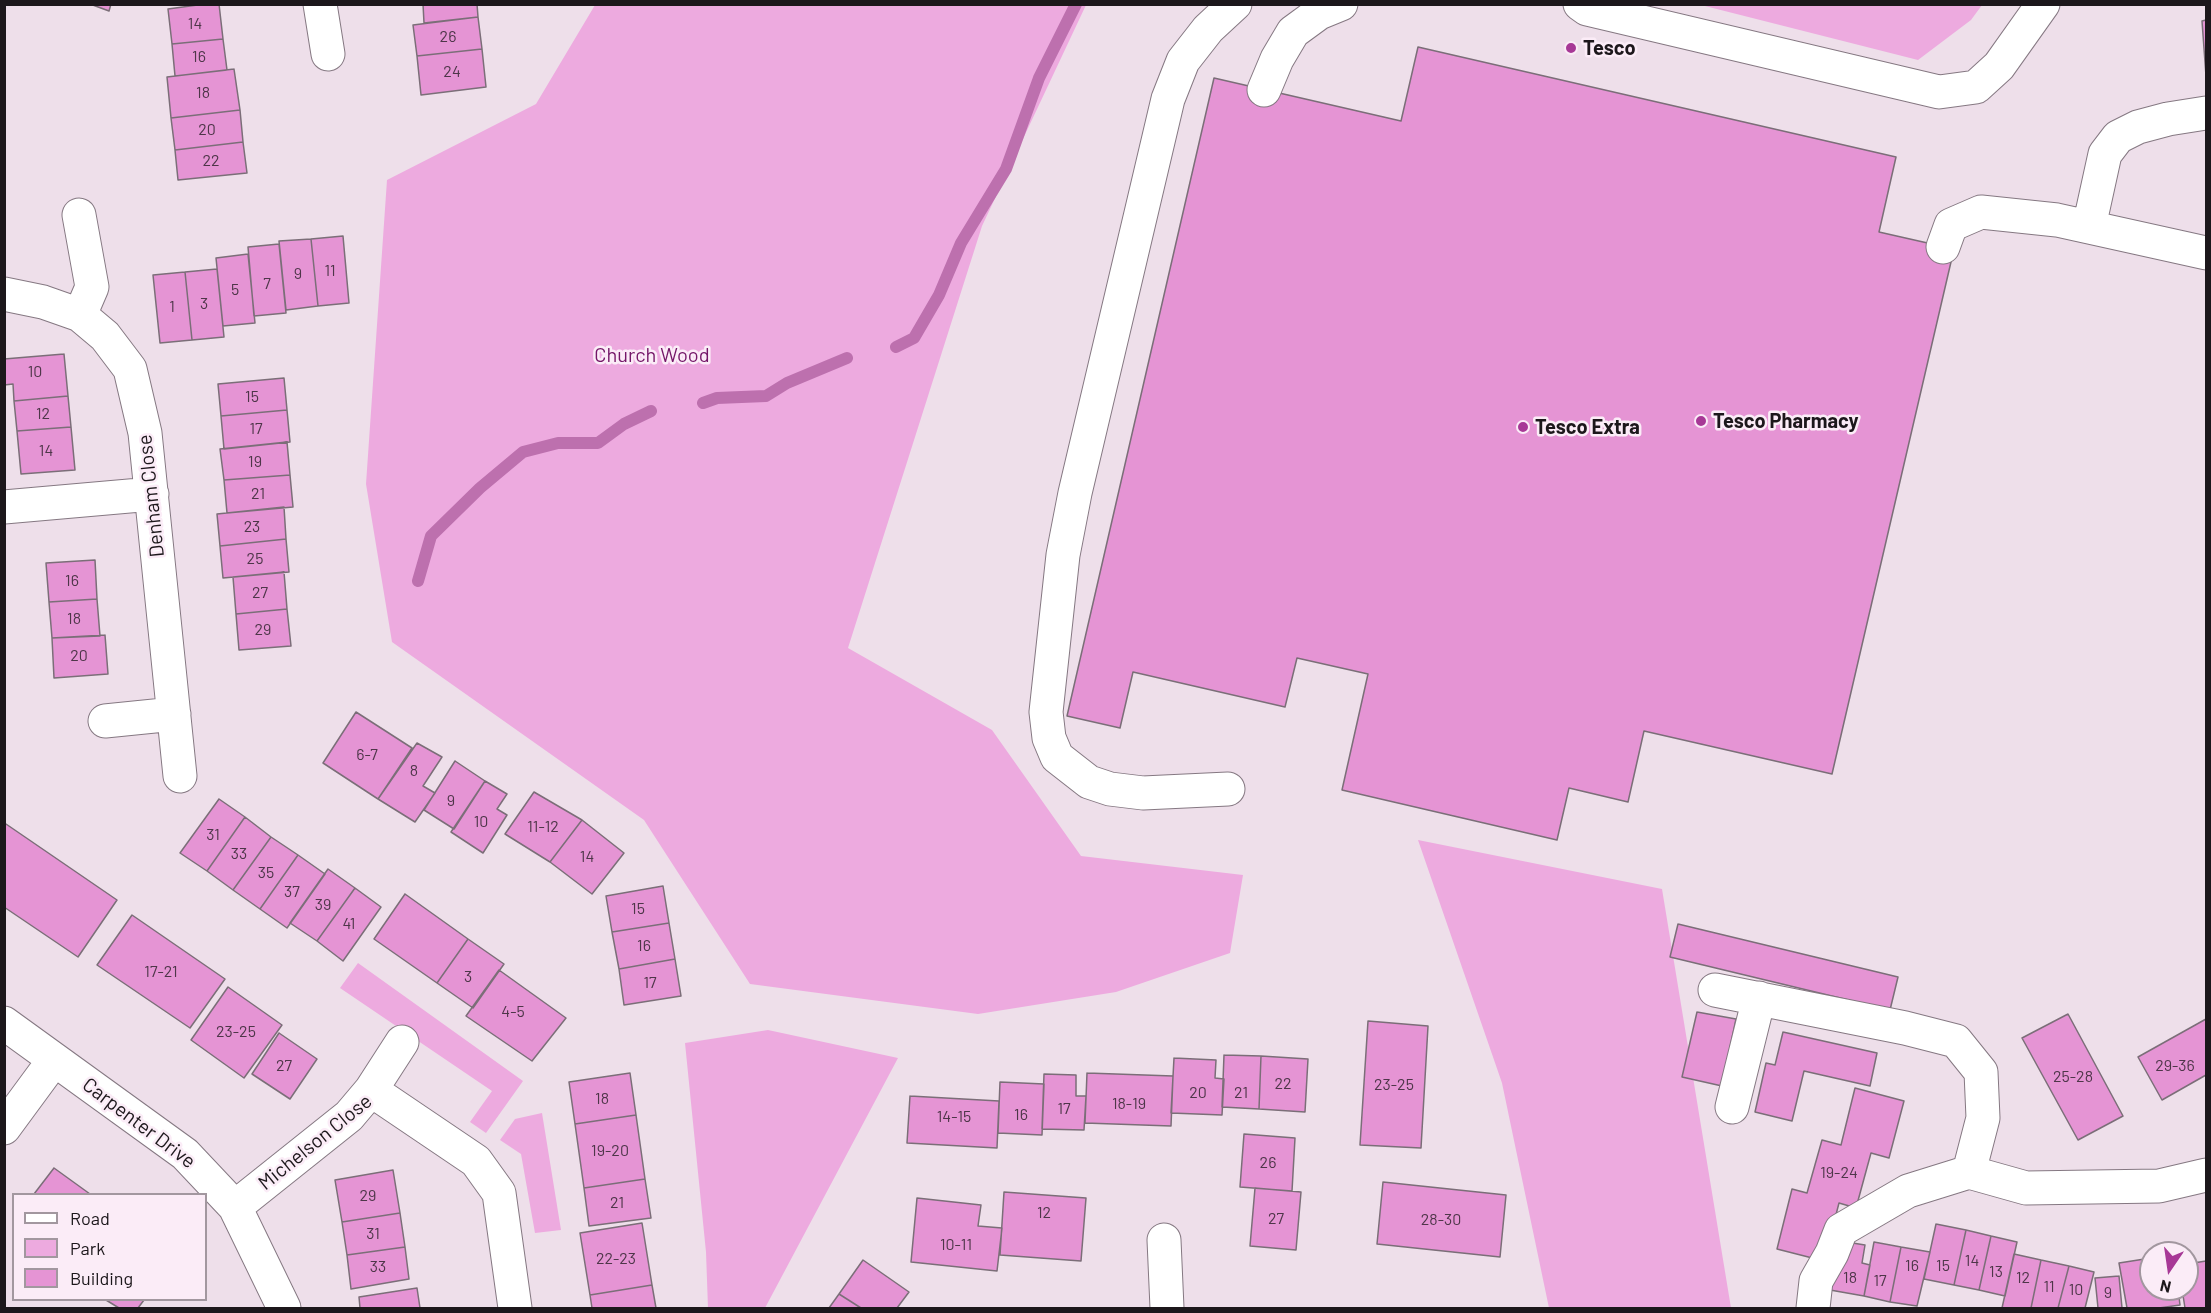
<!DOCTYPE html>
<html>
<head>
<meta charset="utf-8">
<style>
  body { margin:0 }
  #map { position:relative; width:2211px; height:1313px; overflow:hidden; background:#eedfea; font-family:Barlow,sans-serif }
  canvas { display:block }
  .frame { position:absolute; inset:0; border:6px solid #1c171b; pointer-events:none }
  .legend { position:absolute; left:12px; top:1193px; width:195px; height:108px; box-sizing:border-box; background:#fbecf7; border:2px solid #a2979f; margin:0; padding:8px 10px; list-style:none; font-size:18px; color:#1c171b }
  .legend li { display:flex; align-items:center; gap:12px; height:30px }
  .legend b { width:30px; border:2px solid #a2979f }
  .north { position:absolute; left:2139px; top:1241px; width:60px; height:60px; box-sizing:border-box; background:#fbecf7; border:2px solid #a2979f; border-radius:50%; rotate:193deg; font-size:16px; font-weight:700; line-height:24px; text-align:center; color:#1c171b }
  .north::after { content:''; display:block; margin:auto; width:21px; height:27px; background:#a73896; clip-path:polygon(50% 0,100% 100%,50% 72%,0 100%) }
</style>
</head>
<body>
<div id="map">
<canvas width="2211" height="1313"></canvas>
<div class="frame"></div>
<ul class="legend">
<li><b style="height:8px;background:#fff"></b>Road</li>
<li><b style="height:16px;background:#edaadf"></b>Park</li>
<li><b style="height:16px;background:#e594d4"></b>Building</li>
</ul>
<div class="north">N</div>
</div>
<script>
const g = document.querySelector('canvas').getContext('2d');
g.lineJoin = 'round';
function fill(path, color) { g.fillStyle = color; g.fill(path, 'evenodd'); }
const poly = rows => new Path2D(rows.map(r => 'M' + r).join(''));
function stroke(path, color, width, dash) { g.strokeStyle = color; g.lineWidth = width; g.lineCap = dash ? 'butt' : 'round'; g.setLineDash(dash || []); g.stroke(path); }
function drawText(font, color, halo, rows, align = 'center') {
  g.font = font + ' Barlow,sans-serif'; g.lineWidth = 5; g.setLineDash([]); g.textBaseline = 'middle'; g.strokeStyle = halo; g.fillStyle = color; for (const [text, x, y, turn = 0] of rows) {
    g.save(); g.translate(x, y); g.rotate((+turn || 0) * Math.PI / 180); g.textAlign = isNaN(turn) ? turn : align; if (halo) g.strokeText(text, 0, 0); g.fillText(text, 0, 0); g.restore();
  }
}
fill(poly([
  [595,5,1086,5,982,226,848,648,992,730,1081,856,1243,875,1230,953,1116,992,978,1014,750,984,644,820,392,642,366,484,387,180,536,104],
  [1701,5,1982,4,1982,5,1971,20,1918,60],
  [1418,840,1662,889,1731,1308,1549,1308,1502,1083],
  [358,963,523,1081,486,1133,470,1122,492,1091,340,988],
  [768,1030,898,1058,765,1308,708,1308,706,1252,685,1043],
  [542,1113,561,1230,535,1233,521,1154,500,1140,515,1119]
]), '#edaadf');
stroke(poly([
  [896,347,914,338,939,295,961,243,1006,169,1039,78,1076,4],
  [703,403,717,398,766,396,787,383,847,358],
  [418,581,431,536,480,488,523,452,558,443,598,443,624,424,651,411]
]), '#bd70ae', 12);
const building = poly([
  [90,4,111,4,109,11,90,4],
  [205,4,219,4,223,39,172,44,168,9,205,4],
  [423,4,477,4,478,17,424,23,423,4],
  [478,17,482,49,417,56,413,25,478,17],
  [2206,20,2206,76,2202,21,2206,20],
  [223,39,227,70,175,76,172,44,223,39],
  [1418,47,1896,157,1879,232,1954,249,1832,774,1644,731,1628,802,1569,788,1557,840,1342,790,1368,674,1297,658,1285,707,1133,672,1120,728,1067,716,1214,78,1401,121,1418,47],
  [482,49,486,87,421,95,417,56,482,49],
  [234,69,240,110,171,118,167,77,234,69],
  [240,110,243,142,175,150,171,118,240,110],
  [243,142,247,173,178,180,175,150,243,142],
  [343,236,349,303,318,306,311,239,343,236],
  [311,239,318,306,286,310,279,241,311,239],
  [279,244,286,313,254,316,248,247,279,244],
  [248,254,255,323,223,326,216,258,248,254],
  [217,269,224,337,192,340,185,272,217,269],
  [185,272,192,340,160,343,153,275,185,272],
  [64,354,68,396,14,401,13,384,4,385,4,359,64,354],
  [284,378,287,410,221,416,218,384,284,378],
  [68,396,71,427,17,431,14,401,68,396],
  [287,410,290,442,224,449,221,416,287,410],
  [71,427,75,470,21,474,17,431,71,427],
  [287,442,290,475,224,480,220,449,287,442],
  [290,475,293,507,227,513,224,480,290,475],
  [284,507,286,539,220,546,217,514,284,507],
  [286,539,289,572,223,578,220,546,286,539],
  [95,560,97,599,49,602,46,563,95,560],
  [284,572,287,609,236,614,233,577,284,572],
  [97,599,100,636,52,638,49,602,97,599],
  [287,609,291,646,239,650,236,614,287,609],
  [105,635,108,674,54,678,52,638,105,635],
  [356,712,412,748,378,799,323,763,356,712],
  [417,743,442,757,423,786,435,793,415,822,378,799,417,743],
  [455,761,485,781,454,829,424,810,455,761],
  [485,781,507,794,497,809,507,815,483,853,451,832,485,781],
  [534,792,582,820,550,862,505,834,534,792],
  [219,799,245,817,207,871,180,853,219,799],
  [245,817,271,837,233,890,207,871,245,817],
  [582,820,624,853,592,894,550,862,582,820],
  [6,824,117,900,78,957,4,907,4,827,6,824],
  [271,837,298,855,260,909,233,890,271,837],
  [298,855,325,874,287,928,260,909,298,855],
  [328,869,355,888,317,941,290,923,328,869],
  [663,886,669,923,612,932,606,896,663,886],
  [355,888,381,907,343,961,317,941,355,888],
  [405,894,468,939,437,983,374,939,405,894],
  [132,915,225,979,190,1028,97,965,132,915],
  [669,923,675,959,619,969,612,932,669,923],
  [1678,924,1898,977,1890,1010,1670,957,1678,924],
  [468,939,504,964,473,1008,437,983,468,939],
  [675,959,681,996,624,1005,619,969,675,959],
  [499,970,566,1018,532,1061,466,1016,499,970],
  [228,987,282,1025,244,1078,191,1040,228,987],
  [1697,1012,1736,1019,1722,1086,1682,1077,1697,1012],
  [2068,1014,2123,1116,2078,1140,2022,1038,2068,1014],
  [2206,1019,2206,1075,2162,1100,2138,1057,2206,1019],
  [1368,1021,1428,1026,1421,1148,1360,1145,1368,1021],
  [1783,1032,1877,1053,1870,1086,1804,1071,1792,1121,1755,1112,1766,1063,1775,1065,1783,1032],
  [279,1033,317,1059,290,1099,252,1074,279,1033],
  [1224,1055,1261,1056,1259,1109,1222,1107,1224,1055],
  [1261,1056,1308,1059,1305,1112,1259,1109,1261,1056],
  [1174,1058,1216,1060,1215,1078,1224,1079,1222,1115,1171,1113,1174,1058],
  [630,1073,636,1115,575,1124,569,1082,630,1073],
  [1087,1073,1173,1076,1171,1126,1085,1123,1087,1073],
  [1044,1074,1076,1075,1076,1096,1086,1096,1084,1130,1042,1129,1044,1074],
  [1000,1082,1044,1084,1042,1135,998,1133,1000,1082],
  [1855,1088,1904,1101,1889,1158,1871,1153,1856,1208,1839,1203,1824,1261,1777,1249,1792,1189,1807,1193,1822,1140,1841,1145,1855,1088],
  [910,1096,999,1101,997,1148,907,1143,910,1096],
  [636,1115,645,1179,584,1188,575,1124,636,1115],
  [1244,1134,1295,1138,1292,1191,1240,1187,1244,1134],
  [54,1168,90,1194,34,1194,54,1168],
  [393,1170,400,1213,342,1222,335,1180,393,1170],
  [645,1179,651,1218,589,1226,584,1188,645,1179],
  [1383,1182,1506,1195,1500,1257,1377,1244,1383,1182],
  [1255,1188,1301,1192,1296,1250,1250,1246,1255,1188],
  [1004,1192,1086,1198,1081,1261,1000,1255,1004,1192],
  [917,1198,981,1205,978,1226,1002,1228,997,1271,911,1262,917,1198],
  [400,1213,405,1247,347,1255,342,1222,400,1213],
  [642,1223,652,1285,590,1295,580,1233,642,1223],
  [1936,1224,1966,1230,1954,1285,1924,1279,1936,1224],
  [1966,1230,1991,1236,1979,1290,1954,1285,1966,1230],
  [1991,1236,2017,1242,2005,1296,1979,1290,1991,1236],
  [1840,1241,1865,1245,1862,1263,1870,1265,1864,1296,1830,1290,1840,1241],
  [1874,1242,1901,1247,1890,1302,1864,1296,1874,1242],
  [405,1247,409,1279,351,1289,347,1255,405,1247],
  [1901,1247,1930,1252,1917,1306,1890,1302,1901,1247],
  [2014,1254,2041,1260,2031,1308,2002,1308,2014,1254],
  [2151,1258,2151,1289,2178,1289,2180,1305,2159,1308,2127,1308,2119,1263,2151,1258],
  [863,1260,909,1292,897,1308,861,1308,839,1294,863,1260],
  [2041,1260,2069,1266,2058,1308,2031,1308,2041,1260],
  [2206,1261,2206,1308,2185,1308,2182,1289,2187,1289,2187,1264,2206,1261],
  [2069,1266,2094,1272,2085,1308,2058,1308,2069,1266],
  [2119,1276,2122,1308,2098,1308,2095,1278,2119,1276],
  [652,1285,656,1308,592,1308,590,1295,652,1285],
  [417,1288,420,1308,360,1308,359,1297,417,1288],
  [839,1294,861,1308,829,1308,839,1294],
  [106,1300,144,1300,138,1308,119,1308,106,1300]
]);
fill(building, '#e594d4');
stroke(building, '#7b6e78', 1.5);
const minor = poly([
  [320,4,328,54],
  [1580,4,1587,9,1939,92,1976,87,1999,66,2043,4],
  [1264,90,1277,59,1293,32,1319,13,1341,4],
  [79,215,92,287,80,315],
  [2089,227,2105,154,2118,137,2138,127,2168,119,2206,113],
  [1943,247,1951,225,1981,212,2057,220,2206,253],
  [4,294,43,302,80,315,105,336,130,369,145,433,180,776],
  [4,507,152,494],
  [105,721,174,714],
  [1228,789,1143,793,1110,789,1089,782,1057,757,1049,738,1046,712,1063,555,1075,493,1168,99,1183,61,1208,29,1235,4],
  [1715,990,1905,1028,1956,1041,1981,1072,1983,1118,1969,1172,2026,1188,2159,1186,2206,1175],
  [4,1023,185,1154,235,1207,284,1308],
  [371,1090,402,1042],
  [1732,1107,1759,998],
  [4,1128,54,1060],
  [235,1207,349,1116,371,1090,476,1161,499,1193,515,1308],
  [1164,1240,1167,1308],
  [1813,1308,1816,1281,1832,1253,1841,1230,1908,1191,1969,1172]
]);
stroke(minor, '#857882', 35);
stroke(minor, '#fff', 33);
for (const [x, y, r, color] of [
  [1571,48,6,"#a73896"],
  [1701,421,6,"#a73896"],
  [1523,427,6,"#a73896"]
]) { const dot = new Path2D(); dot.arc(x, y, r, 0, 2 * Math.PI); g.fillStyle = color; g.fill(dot); stroke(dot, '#fbecf7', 2); }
drawText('16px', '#4e3649', null, [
  ["14",195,24],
  ["26",448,37],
  ["16",199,57],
  ["24",452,72],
  ["18",203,93],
  ["20",207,130],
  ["22",211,161],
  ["11",330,271],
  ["9",298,274],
  ["7",267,284],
  ["5",235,290],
  ["3",204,304],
  ["1",172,307],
  ["10",35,372],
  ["15",252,397],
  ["12",43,414],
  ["17",256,429],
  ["14",46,451],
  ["19",255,462],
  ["21",258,494],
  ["23",252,527],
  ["25",255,559],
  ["16",72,581],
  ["27",260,593],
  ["18",74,619],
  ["29",263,630],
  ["20",79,656],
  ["6-7",367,755],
  ["8",414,771],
  ["9",451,801],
  ["10",481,822],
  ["11-12",543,827],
  ["31",213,835],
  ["33",239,854],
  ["14",587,857],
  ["35",266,873],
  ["37",292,892],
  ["39",323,905],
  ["15",638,909],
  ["41",349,924],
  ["16",644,946],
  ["17-21",161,972],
  ["3",468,977],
  ["17",650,983],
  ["4-5",513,1012],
  ["23-25",236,1032],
  ["27",284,1066],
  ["29-36",2175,1066],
  ["25-28",2073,1077],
  ["22",1283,1084],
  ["23-25",1394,1085],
  ["20",1198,1093],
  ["21",1241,1093],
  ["18",602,1099],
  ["18-19",1129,1104],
  ["17",1064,1109],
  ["16",1021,1115],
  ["14-15",954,1117],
  ["19-20",610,1151],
  ["26",1268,1163],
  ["19-24",1839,1173],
  ["29",368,1196],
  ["21",617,1203],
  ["12",1044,1213],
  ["27",1276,1219],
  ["28-30",1441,1220],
  ["31",373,1234],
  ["10-11",956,1245],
  ["22-23",616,1259],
  ["14",1972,1261],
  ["16",1912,1266],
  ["15",1943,1266],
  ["33",378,1267],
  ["13",1996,1272],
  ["18",1850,1278],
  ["12",2023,1278],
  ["17",1880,1281],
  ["11",2049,1287],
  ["10",2076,1290],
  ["9",2108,1293]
]);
drawText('bold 20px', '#1c171b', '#fbecf7', [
  ["Tesco",1583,48],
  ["Tesco Pharmacy",1713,421],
  ["Tesco Extra",1535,427]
], 'left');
drawText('20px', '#741668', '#fbecf7', [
  ["Church Wood",652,355]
]);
drawText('20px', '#1c171b', '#fbecf7', [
  ["Denham Close",151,496,-96],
  ["Carpenter Drive",139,1123,37],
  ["Michelson Close",315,1142,-39]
]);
</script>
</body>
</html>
